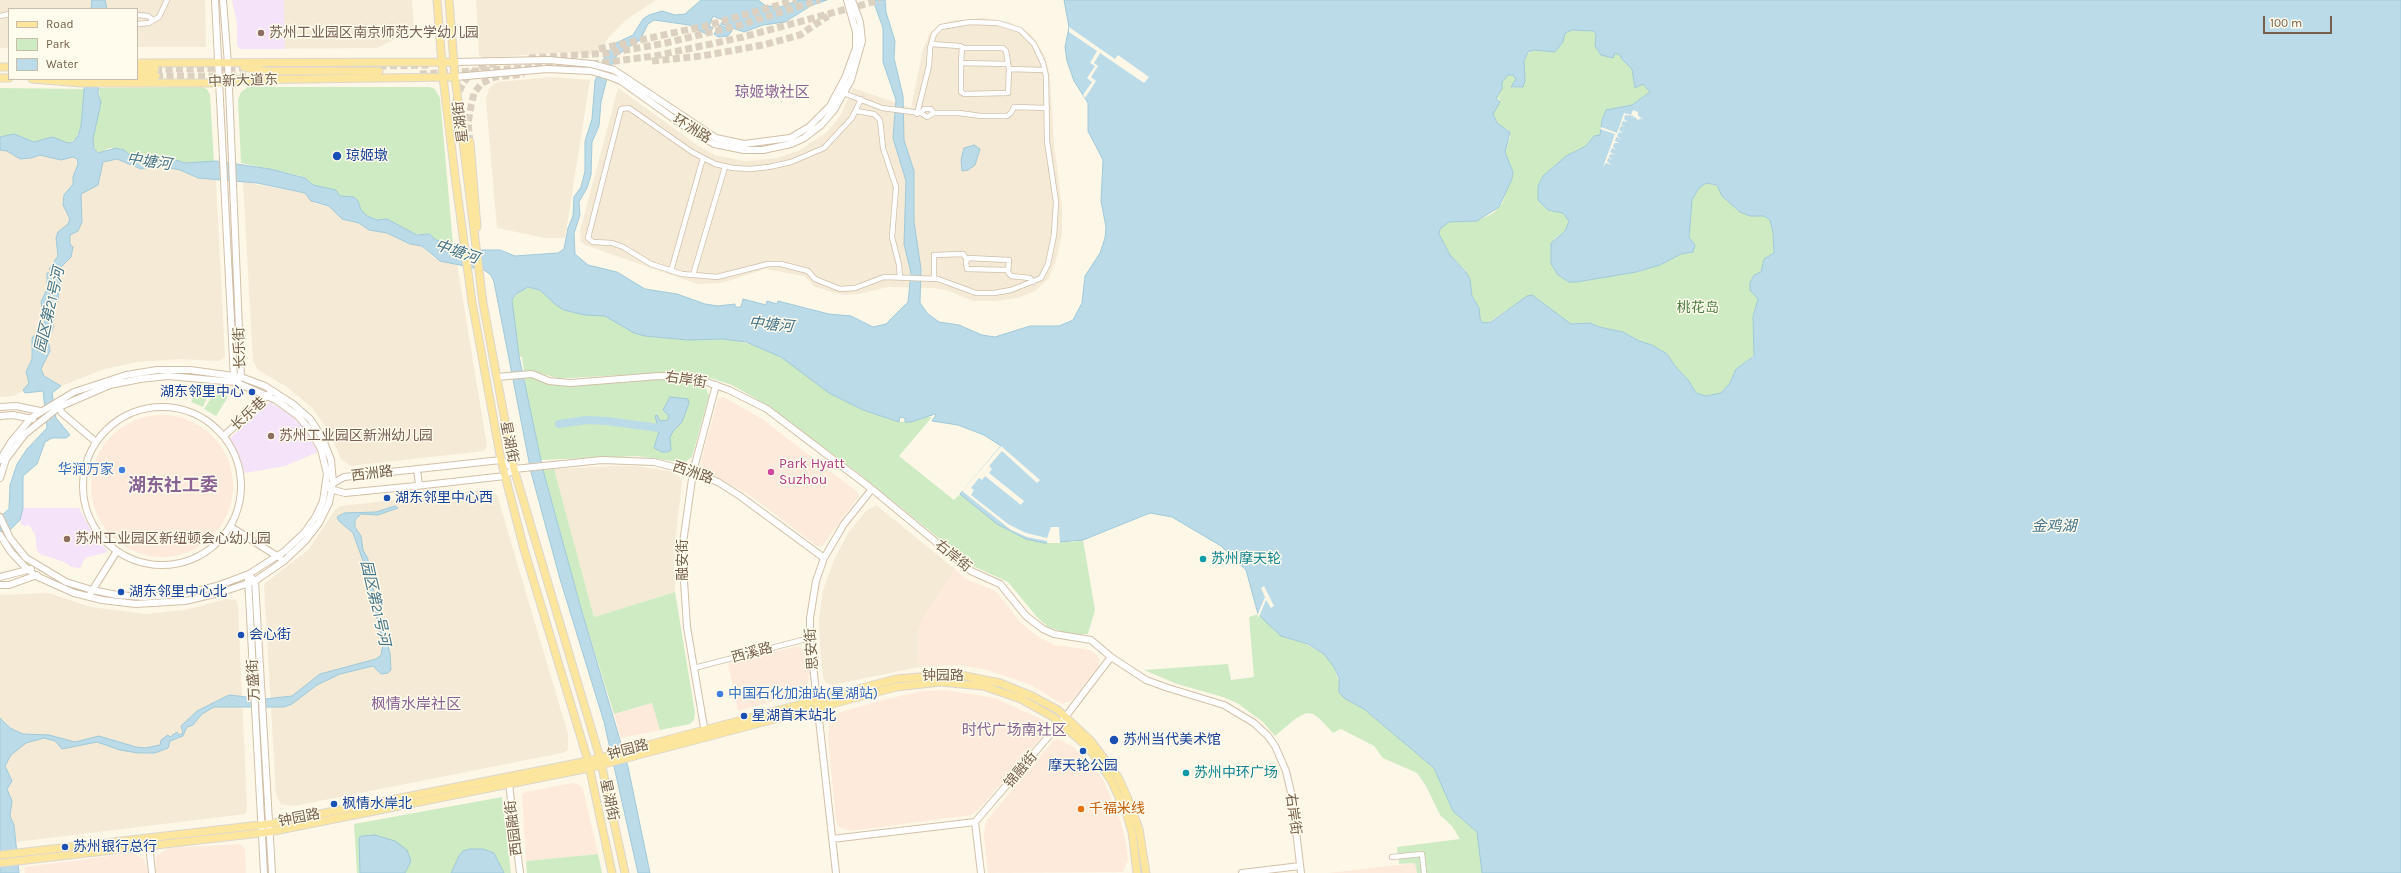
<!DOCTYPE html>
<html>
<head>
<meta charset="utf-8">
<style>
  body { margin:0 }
  #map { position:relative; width:2401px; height:873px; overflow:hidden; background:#fdf7e7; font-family:Karla,sans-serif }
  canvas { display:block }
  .legend { position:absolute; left:8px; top:8px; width:130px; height:72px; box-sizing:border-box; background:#fffbed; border:1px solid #c9bdac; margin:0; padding:5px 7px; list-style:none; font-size:12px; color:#77604a }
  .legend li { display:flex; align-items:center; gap:8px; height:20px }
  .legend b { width:20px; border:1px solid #c9bdac }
  .scale { position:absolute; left:2263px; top:16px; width:69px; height:18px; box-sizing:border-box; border:2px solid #77604a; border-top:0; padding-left:5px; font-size:12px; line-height:14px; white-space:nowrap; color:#77604a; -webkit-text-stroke:3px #fffbed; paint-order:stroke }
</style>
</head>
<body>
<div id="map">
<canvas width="2401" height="873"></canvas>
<ul class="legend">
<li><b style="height:5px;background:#fce69e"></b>Road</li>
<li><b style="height:11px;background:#cfebc4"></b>Park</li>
<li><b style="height:11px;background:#badbe7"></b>Water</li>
</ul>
<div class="scale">100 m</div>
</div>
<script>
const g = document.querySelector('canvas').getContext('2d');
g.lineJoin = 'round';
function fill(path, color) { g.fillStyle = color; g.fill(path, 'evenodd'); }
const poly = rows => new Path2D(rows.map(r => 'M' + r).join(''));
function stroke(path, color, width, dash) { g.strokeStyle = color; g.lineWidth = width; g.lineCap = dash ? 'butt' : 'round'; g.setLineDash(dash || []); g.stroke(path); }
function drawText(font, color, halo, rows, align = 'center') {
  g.font = font + ' Karla,"Noto Sans SC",sans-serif'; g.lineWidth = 3; g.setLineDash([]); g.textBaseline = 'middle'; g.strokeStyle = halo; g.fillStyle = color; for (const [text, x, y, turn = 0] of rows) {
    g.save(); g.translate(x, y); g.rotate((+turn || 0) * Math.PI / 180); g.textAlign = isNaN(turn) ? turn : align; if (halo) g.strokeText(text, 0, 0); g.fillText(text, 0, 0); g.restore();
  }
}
fill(poly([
  [0,0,205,0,206,47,137,47,137,9,9,9,9,48,0,48],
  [232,0,412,0,414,30,377,48,240,49,237,45,237,22],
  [476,0,656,0,627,19,609,37,596,55,565,52,484,58,479,55],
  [982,18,1009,22,1031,34,1045,56,1050,76,1054,144,1062,207,1062,233,1056,260,1049,278,1034,292,1017,298,994,301,973,301,947,290,933,288,888,287,858,294,843,295,815,287,804,276,765,269,722,283,697,284,585,245,581,242,580,231,618,88,697,145,715,155,745,161,777,158,800,150,827,132,840,116,853,88,911,108,923,49,930,33,939,25,949,21],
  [552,77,590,80,565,238,545,238,497,228,486,100,489,88,497,82],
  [0,150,6,150,24,159,40,155,64,159,75,157,78,167,73,177,73,184,64,195,63,205,70,219,57,246,58,256,49,269,52,269,51,273,48,274,47,289,41,302,45,324,34,335,31,348,32,359,26,374,29,383,23,391,14,396,0,397],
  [111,159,120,160,139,169,160,166,180,170,196,178,216,180,225,357,219,361,180,359,137,362,105,369,61,386,44,376,41,369,50,351,48,340,53,328,54,308,58,300,61,267,71,256,73,247,70,244,70,235,78,231,82,222,80,200,82,192,98,184,103,162],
  [243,182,305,193,316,204,329,206,342,219,359,223,369,230,387,233,410,244,422,246,434,258,457,264,487,446,484,451,351,466,341,459,329,431,311,407,287,387,258,370,253,361],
  [612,466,636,466,669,471,679,476,682,481,674,554,675,592,594,617,554,469],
  [488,489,497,495,568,734,568,750,562,753,294,806,281,804,276,795,264,584,308,550,335,510,341,506],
  [876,505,955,569,922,620,918,632,919,667,832,685,826,683,823,678,820,645,819,618,823,590,834,560,848,533,865,512],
  [49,593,91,607,145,614,184,610,227,599,236,600,238,605,247,808,245,814,16,842,14,825,10,819,11,797,7,789,0,735,0,595]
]), '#f5ead5');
fill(poly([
  [724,397,762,419,859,493,858,497,822,546,817,546,751,496,704,470,701,462,718,399],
  '91 486a71 71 0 1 1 142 0a71 71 0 1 1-142 0Z',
  [955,569,966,579,996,591,1019,621,1037,636,1054,645,1090,650,1097,655,1100,660,1098,667,1071,701,1062,704,1029,684,987,670,960,665,919,667,918,632,922,620],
  [798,646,807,652,810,674,808,682,803,693,738,711,728,663],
  [945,690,995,698,1043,720,1047,724,1048,730,978,810,971,815,850,831,839,827,836,820,828,737,830,722,834,716,841,712,883,700,922,691],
  [653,703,660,730,621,738,614,714],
  [1058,739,1072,746,1091,764,1104,781,1121,822,1126,843,1128,860,1123,872,988,873,984,836,986,821,1054,740],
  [573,783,579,785,583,789,598,854,526,861,522,795,525,792],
  [240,844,245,849,246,873,156,873,156,856,169,848],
  [133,853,144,859,148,873,25,873,24,867],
  [1416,863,1417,873,1326,873,1328,873]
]), '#fdeada');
fill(poly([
  [232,0,284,0,285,49,240,49,237,45,237,22],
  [270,402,289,414,303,427,318,452,285,466,245,473,238,453,229,439],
  [23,508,79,508,91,530,108,552,85,558,80,568,72,567,64,562,40,554,37,550,35,534,29,525,25,526,20,524]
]), '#f4e3f9');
fill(poly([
  [1569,31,1593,31,1596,35,1595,46,1601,55,1615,53,1622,56,1621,58,1632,69,1635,88,1643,84,1650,92,1632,105,1606,110,1602,120,1600,136,1594,136,1586,146,1566,156,1543,176,1538,186,1538,200,1548,210,1563,213,1569,221,1565,231,1554,239,1552,266,1558,275,1569,282,1577,282,1642,271,1681,254,1691,253,1694,244,1689,237,1692,200,1699,188,1706,183,1717,185,1722,196,1740,212,1750,216,1764,216,1770,220,1773,232,1774,253,1764,259,1761,272,1754,275,1751,280,1758,299,1753,317,1754,355,1736,369,1730,383,1721,393,1706,396,1696,393,1689,381,1676,367,1667,354,1652,345,1639,341,1623,332,1599,327,1590,323,1571,324,1532,295,1527,296,1491,321,1482,323,1480,318,1479,308,1472,296,1470,279,1466,271,1450,255,1439,234,1440,229,1449,222,1477,221,1492,214,1502,204,1513,172,1505,152,1510,137,1509,130,1498,125,1493,114,1500,99,1496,98,1502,89,1502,82,1508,75,1514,75,1516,79,1512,88,1523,87,1525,81,1523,65,1527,54,1534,50,1549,52,1556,51,1563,42,1565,33],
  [201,87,207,89,210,95,214,162,185,163,170,158,149,159,141,155,131,156,122,149,109,148,100,153,95,150,93,139,100,104,99,88],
  [248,87,430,87,435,89,440,98,453,244,433,239,430,234,415,234,387,219,377,220,369,217,362,212,354,197,340,196,336,190,313,185,305,178,297,175,241,163,238,100,241,92],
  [0,88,85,89,81,126,76,139,68,143,52,137,34,142,14,134,0,137],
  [531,287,540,290,564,310,585,315,605,316,629,330,651,337,688,340,731,339,763,348,791,363,829,393,874,414,899,422,915,421,923,417,932,417,899,456,954,500,964,490,1072,542,1083,540,1095,610,1088,634,1070,634,1048,627,1037,617,1008,582,973,566,857,472,765,404,732,385,704,376,674,372,571,378,557,378,533,371,524,371,522,357,519,356,512,300,520,290],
  [533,376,542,381,659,378,697,382,705,387,709,395,692,457,684,463,638,456,541,460,525,387,525,377],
  [200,383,211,388,203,407,191,402],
  [216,390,228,397,216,416,204,409],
  [554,469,594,617,675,592,695,713,694,720,690,724,660,730,652,703,614,714,580,605,543,470],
  [1258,614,1281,636,1302,642,1324,654,1334,667,1344,698,1364,709,1434,768,1453,811,1477,832,1482,873,1417,873,1415,863,1399,864,1397,847,1460,839,1452,826,1440,815,1426,786,1417,773,1383,758,1374,746,1341,729,1333,733,1320,719,1313,714,1306,713,1295,719,1275,736,1263,722,1237,703,1223,697,1177,684,1144,670,1228,664,1231,680,1254,677,1249,617],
  [502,797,511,873,357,873,354,824],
  [598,854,602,873,527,873,526,861]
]), '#cfebc4');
const water = poly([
  [92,0,105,0,107,9,91,9,92,0],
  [701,0,758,0,766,6,780,7,800,0,827,0,812,5,785,22,763,25,744,32,721,24,723,20,713,16,709,26,713,28,708,35,689,25,654,20,648,24,640,40,617,55,609,70,601,102,599,126,592,142,591,175,587,188,579,202,580,215,574,233,575,254,588,265,617,272,645,289,677,294,705,304,718,306,735,304,735,307,741,307,743,299,766,305,767,301,777,304,778,301,829,314,851,316,873,327,886,324,908,302,911,273,904,244,906,181,893,138,896,100,883,62,883,28,873,0,885,0,886,12,895,41,894,58,903,96,904,140,914,171,914,222,921,269,920,303,928,314,939,322,959,325,982,335,995,337,1030,326,1059,326,1073,320,1082,303,1085,276,1100,253,1105,238,1106,227,1101,201,1103,160,1088,131,1088,103,1074,81,1067,61,1065,47,1069,27,1064,0,2401,0,2401,873,1482,873,1477,832,1453,811,1434,768,1364,709,1344,698,1339,692,1339,678,1334,667,1324,654,1308,644,1281,636,1266,622,1258,614,1246,570,1221,546,1172,517,1150,513,1083,540,1044,543,1026,539,997,524,960,494,1001,446,984,435,958,425,932,421,936,415,935,414,911,422,905,422,905,418,900,417,899,422,863,410,829,393,781,357,746,342,723,339,688,340,645,336,634,333,605,316,585,315,564,310,556,305,540,290,528,287,516,294,512,300,519,356,543,470,580,605,628,767,650,873,638,873,604,722,560,579,531,472,494,282,491,275,484,270,440,261,422,246,410,244,387,233,369,230,359,223,342,219,329,206,311,201,305,193,257,183,198,178,180,170,160,166,141,169,117,159,103,162,98,185,81,194,82,222,78,231,70,235,70,244,73,247,71,257,61,267,58,300,54,308,53,328,48,340,50,351,41,369,44,376,61,386,52,393,56,418,70,435,66,438,52,438,45,442,37,464,23,476,23,508,20,520,11,529,0,532,0,517,9,509,10,485,17,464,27,449,47,428,43,391,25,393,23,390,29,383,26,372,32,359,32,338,45,324,41,302,47,289,47,273,51,273,51,269,49,269,58,256,56,238,58,232,68,224,70,219,63,205,64,195,73,184,73,177,78,164,77,159,73,157,61,160,40,155,31,158,20,159,7,151,0,150,0,137,14,134,34,142,52,137,68,143,73,142,78,136,81,126,85,79,99,79,98,94,101,102,93,139,94,149,98,153,116,148,124,150,131,156,141,155,149,159,170,158,185,163,216,161,270,169,305,178,313,185,336,190,340,196,354,197,358,201,361,210,367,216,377,220,387,219,417,235,429,234,436,240,481,250,500,250,515,256,558,253,564,249,568,228,573,216,574,197,581,187,585,171,585,141,592,119,595,81,605,56,616,43,633,35,643,19,649,15,662,11,675,15,685,14,701,0],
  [1572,30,1593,31,1596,34,1595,46,1601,55,1613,58,1615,53,1621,56,1621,58,1632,69,1635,88,1643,84,1650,92,1632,105,1606,110,1602,120,1600,135,1594,136,1586,146,1566,156,1543,176,1538,186,1538,200,1548,210,1563,213,1569,221,1565,231,1551,243,1551,264,1558,275,1569,282,1577,282,1636,272,1660,265,1681,254,1693,252,1695,245,1689,237,1692,200,1699,188,1706,183,1717,185,1722,196,1740,212,1750,216,1764,216,1770,220,1773,232,1774,253,1764,259,1761,272,1754,275,1750,283,1750,290,1758,299,1753,317,1754,356,1736,369,1730,383,1721,393,1706,396,1696,393,1689,381,1676,367,1667,354,1652,345,1639,341,1623,332,1599,327,1590,323,1571,324,1532,295,1527,296,1491,322,1482,323,1480,318,1479,308,1472,296,1470,279,1466,272,1450,255,1439,234,1440,229,1449,222,1477,221,1499,207,1512,179,1513,172,1505,152,1510,132,1497,123,1493,114,1500,102,1496,98,1502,89,1502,82,1508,75,1513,75,1516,79,1511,87,1523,87,1525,81,1524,61,1528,52,1534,50,1555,52,1563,42,1565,33,1572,30],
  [720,25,732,31,728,36,718,37,714,34,720,25],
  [974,145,980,149,975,165,968,170,962,171,961,160,964,148,974,145],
  [670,397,688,399,689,403,682,422,674,430,670,437,671,450,668,452,662,452,654,448,659,431,655,416,657,415,660,421,668,420,669,416,663,410,670,397],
  [395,506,398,508,378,515,361,514,355,520,355,527,361,536,363,550,368,559,369,577,378,603,378,610,390,653,391,670,388,673,381,674,373,666,340,674,317,685,292,704,284,707,214,707,202,714,193,725,187,727,183,736,170,741,168,748,155,753,138,753,120,750,97,742,62,749,55,741,44,738,26,743,11,755,5,766,12,781,7,789,12,801,10,816,14,825,19,873,0,873,0,718,10,728,23,734,49,735,75,742,99,736,136,747,145,748,160,745,161,740,168,735,170,737,177,732,179,735,183,733,181,726,197,711,229,695,265,699,292,696,320,674,376,659,381,655,383,644,375,610,365,584,363,561,353,533,339,521,337,517,344,513,376,512,395,506],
  [375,835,395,841,407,850,411,861,405,873,360,873,359,838,362,836,375,835],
  [470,849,483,849,494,853,504,873,451,873,459,856,463,851,470,849]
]);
fill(water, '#badbe7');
stroke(water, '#a0c9d9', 1);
fill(poly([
  [1069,27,1115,59,1118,55,1149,77,1144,83,1100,53,1094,63,1098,66,1091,77,1096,81,1085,98,1083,95,1092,82,1087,78,1095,66,1090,63,1097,51,1069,32],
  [1633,110,1638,112,1638,116,1642,118,1641,121,1641,118,1638,120,1635,117,1633,118,1634,116,1625,115,1624,119,1628,122,1623,121,1621,125,1626,127,1621,126,1619,130,1623,133,1619,132,1617,136,1621,139,1616,137,1615,141,1619,143,1614,143,1613,147,1617,150,1612,148,1610,152,1615,155,1610,154,1609,157,1613,160,1608,158,1607,161,1611,165,1606,163,1603,167,1615,134,1600,129,1601,127,1617,133,1624,113,1631,115],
  [1001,446,1040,480,1037,483,1002,451,989,466,992,469,989,473,1024,501,1021,505,985,476,982,480,979,478,971,488,974,490,971,495,1008,524,1026,533,1047,538,1051,527,1059,527,1060,543,1047,543,1047,541,1027,537,1011,530,962,491],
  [1264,586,1274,606,1271,608,1266,600,1259,617,1257,616,1265,597,1261,588]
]), '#fdf7e7');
stroke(poly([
  [559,424,586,420,607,421,659,428]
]), '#badbe7', 8);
stroke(poly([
  [599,49,705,26,796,0],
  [529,58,610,53,666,43,740,25,820,0],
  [652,61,702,56,763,45,800,35,828,16],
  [592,64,655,56,743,37,880,0],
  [285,68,431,65],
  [155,69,249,68],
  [420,74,579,65],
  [156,76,246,76],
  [470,142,468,123,471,106,474,93,482,83,495,77,524,74],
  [455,143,456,100,462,85,470,74,486,65,499,63]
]), '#dcd1c0', 7, [7, 3.5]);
const street = poly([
  [137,15,148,16,153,20],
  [0,16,9,14],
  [137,24,149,23,159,17,167,0],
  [931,44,960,46,963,48,1003,48,1006,51,1009,69,1044,70],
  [962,47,961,63,1007,64],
  [961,63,961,92,964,94,1008,93,1009,69],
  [841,92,882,108,921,113,927,117,934,113,959,113,981,116,1007,116,1011,113,1014,107,1047,108],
  [861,99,852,118,824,148,791,162,769,167,750,169,733,168,715,164,692,152,629,108,621,109,588,238,593,242,612,243,623,247,651,264,682,274,717,277,768,264,781,264,808,271,815,279,840,289,855,288,884,277,938,279,976,293,994,293,1011,290,1041,278,1048,264,1054,235,1056,202,1047,141,1046,76,1043,63,1034,44,1020,30,998,23,970,22,941,27,934,34,930,48,929,66,917,114],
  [856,111,874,114,880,120,883,148,896,187,892,237,899,265,900,278],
  [921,113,924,109,931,109,934,113],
  [1008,270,967,269,966,262,968,258,1009,260,1008,272,1011,276,1030,278,1033,282],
  [671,271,703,158],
  [693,275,725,167],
  [934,279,934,255,963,254,967,260],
  [694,668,810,638],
  [1392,857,1422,854,1424,873]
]);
const secondary = poly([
  [215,0,234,379],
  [223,0,228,64,241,377,238,380],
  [455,62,549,60,592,64],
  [614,70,716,138,744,144,790,138,809,127,830,106,845,78,856,48,856,32,847,0],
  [455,77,547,69,591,71],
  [611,77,621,81,684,126,714,144,744,150,763,150,791,144,804,138,821,125,834,110,851,80,862,41,860,22,852,0],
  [497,377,532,374,549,381,570,383,659,376,679,377,701,380,729,390,767,409,872,489,971,571,1000,584,1026,616,1043,629,1054,634,1091,640,1111,657,1146,680,1168,688,1224,705,1254,723,1268,736,1275,746,1286,771,1292,797,1301,873],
  [57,404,62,413,96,442],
  '83 486a79 79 0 1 1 158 0a79 79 0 1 1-158 0Z',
  [0,407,16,406,40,411],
  [0,416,13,415,33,419],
  [224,436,270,393],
  [0,460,11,442,31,418,74,392,126,375,157,370,190,370,241,377,265,386,293,404,310,419,322,437,331,460,333,483,329,503,319,523,306,540,284,561,255,581,219,593,185,601,136,604,102,600,74,593,36,576,27,569,11,552,0,535],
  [417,469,419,485],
  [0,478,6,459,25,434,59,407,110,385,140,379,168,376,235,382,276,400,298,416,310,430,321,449,327,474,323,501,316,516,305,532,285,551,249,574,217,586,184,594,144,597,117,595,92,590,66,582,26,558,10,538,0,517],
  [330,485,344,477,501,460,514,469],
  [330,489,345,493,416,486,505,476,514,469,602,460,654,462,693,472,718,482,740,496,824,558],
  [231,527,280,558],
  [0,577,31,569],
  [252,578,255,581,272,873],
  [248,579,264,873],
  [0,585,9,585,37,575],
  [90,594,117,551],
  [705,733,687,627,682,550,693,472,716,385],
  [509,784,520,873],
  [975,822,981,873],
  [832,839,975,822,1066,716,1111,657],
  [149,845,152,873],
  [836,873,810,638,810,618,816,581,824,558,844,524,872,489],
  [1242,873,1300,866]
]);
const primary = poly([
  [437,0,443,77,455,176,472,302,501,460,524,549,588,761,612,873],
  [449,0,455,77,483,303,514,469,600,758,625,873],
  [137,63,455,62],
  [0,67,9,67],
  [244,67,266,71,379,71],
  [137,69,155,69],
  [137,76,156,76],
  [0,78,9,78],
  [32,79,81,83,220,83,228,80,455,77],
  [470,142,477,227],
  [0,855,269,824,588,761,896,679,955,674,1000,683,1032,696,1058,710,1091,741,1118,777,1128,799,1139,829,1146,873],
  [0,863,269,832,589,768,896,687,940,682,983,686,1021,699,1053,717,1088,747,1111,780,1126,812,1132,832,1137,873]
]);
stroke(street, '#cfc0ac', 6);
stroke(secondary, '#d2c1a9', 8);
stroke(primary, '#dcd6d0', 9);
stroke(street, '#fff', 4.5);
stroke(secondary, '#fff', 6);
stroke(primary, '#fce69e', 7);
const secondaryBridge = poly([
  [592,64,614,70],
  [591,71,611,77]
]);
stroke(secondaryBridge, '#d2c1a9', 8, []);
stroke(secondaryBridge, '#fff', 6);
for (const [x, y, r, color] of [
  [261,33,4,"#8d6e63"],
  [337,156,5,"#1a4fb4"],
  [252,392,4,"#1a4fb4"],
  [271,436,4,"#8d6e63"],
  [122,470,4,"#3f7fe0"],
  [771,472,4,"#d1479c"],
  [387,498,4,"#1a4fb4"],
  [67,539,4,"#8d6e63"],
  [1203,559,4,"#0f9aa8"],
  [121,592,4,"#1a4fb4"],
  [241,635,4,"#1a4fb4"],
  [720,694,4,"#3f7fe0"],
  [744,716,4,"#1a4fb4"],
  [1114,740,5,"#1a4fb4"],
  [1083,751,4,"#1a4fb4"],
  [1186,773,4,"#0f9aa8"],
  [334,804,4,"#1a4fb4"],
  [1081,809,4,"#e8710a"],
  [65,847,4,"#1a4fb4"]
]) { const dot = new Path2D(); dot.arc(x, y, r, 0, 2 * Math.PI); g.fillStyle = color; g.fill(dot); stroke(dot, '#fffbed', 1.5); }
drawText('14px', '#785e54', '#fffbed', [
  ["苏州工业园区南京师范大学幼儿园",269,33],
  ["苏州工业园区新洲幼儿园",279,436],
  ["苏州工业园区新纽顿会心幼儿园",75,539]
], 'left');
drawText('14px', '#77604a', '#fffbed', [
  ["中新大道东",243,81,-2],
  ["星湖街",461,122,-97],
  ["环洲路",692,129,32],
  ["长乐街",240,348,-92],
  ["右岸街",686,380,9],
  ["长乐巷",249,414,-42],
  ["星湖街",509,442,79],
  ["西洲路",693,473,19],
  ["西洲路",372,474,-7],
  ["右岸街",953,556,39],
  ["融安街",683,560,-90],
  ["思安街",812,649,-94],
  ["西溪路",752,653,-15],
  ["钟园路",943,676],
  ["万盛街",254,680,-93],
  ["钟园路",628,750,-15],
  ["锦融街",1021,770,-50],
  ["星湖街",609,800,78],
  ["右岸街",1293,814,82],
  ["钟园路",299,818,-11],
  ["西园融街",514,828,-97]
]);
drawText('14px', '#164399', '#fffbed', [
  ["琼姬墩",346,156],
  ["湖东邻里中心",244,392,"right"],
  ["湖东邻里中心西",395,498],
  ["湖东邻里中心北",129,592],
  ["会心街",249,635],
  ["星湖首末站北",752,716],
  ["苏州当代美术馆",1123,740],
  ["摩天轮公园",1083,766,"center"],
  ["枫情水岸北",342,804],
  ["苏州银行总行",73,847]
], 'left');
drawText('14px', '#4b7d42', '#fffbed', [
  ["桃花岛",1698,308]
]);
drawText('14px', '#b23c85', '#fffbed', [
  ["Park Hyatt",779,464],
  ["Suzhou",779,480]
], 'left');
drawText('14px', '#366cbe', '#fffbed', [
  ["华润万家",114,470],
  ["中国石化加油站(星湖站)",728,694,"left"]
], 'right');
drawText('14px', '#0d838f', '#fffbed', [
  ["苏州摩天轮",1211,559],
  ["苏州中环广场",1194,773]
], 'left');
drawText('14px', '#c56008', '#fffbed', [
  ["千福米线",1089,809]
], 'left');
drawText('15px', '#8a6294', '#fffbed', [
  ["琼姬墩社区",772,93],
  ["枫情水岸社区",416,705],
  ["时代广场南社区",1014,731]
]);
drawText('italic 15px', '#43758b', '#fffbed', [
  ["中塘河",149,162,8],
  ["中塘河",457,252,19],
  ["园区第21号河",50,310,-77],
  ["中塘河",771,325,6],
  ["金鸡湖",2054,527],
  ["园区第21号河",375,603,77]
]);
drawText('bold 18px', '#8a6294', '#fffbed', [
  ["湖东社工委",173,486]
]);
</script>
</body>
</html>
